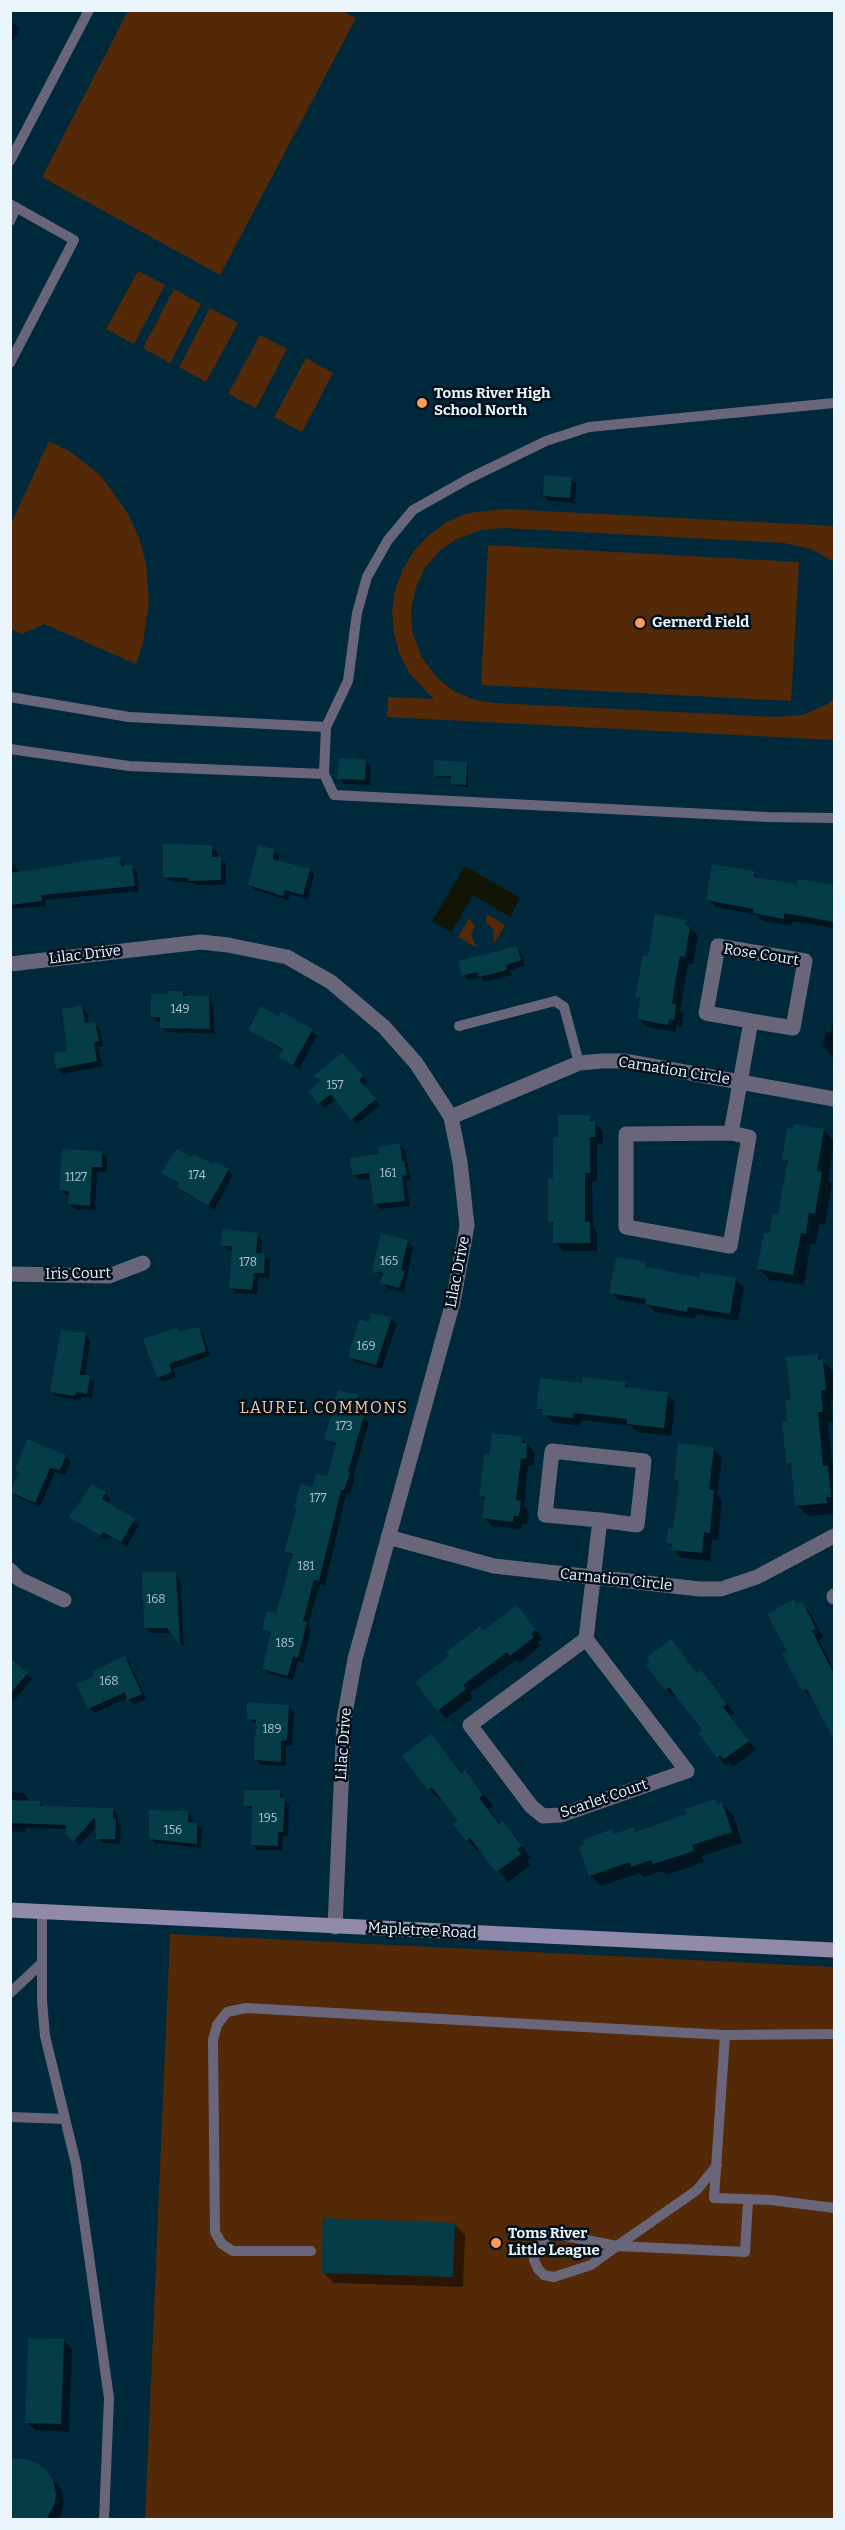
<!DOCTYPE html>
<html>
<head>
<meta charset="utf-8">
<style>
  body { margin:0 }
  #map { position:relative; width:845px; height:2530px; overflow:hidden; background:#00293c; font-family:Bitter,serif }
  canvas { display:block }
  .frame { position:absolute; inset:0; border:12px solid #ebf5fc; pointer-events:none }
</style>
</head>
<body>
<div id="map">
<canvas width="845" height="2530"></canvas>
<div class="frame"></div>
</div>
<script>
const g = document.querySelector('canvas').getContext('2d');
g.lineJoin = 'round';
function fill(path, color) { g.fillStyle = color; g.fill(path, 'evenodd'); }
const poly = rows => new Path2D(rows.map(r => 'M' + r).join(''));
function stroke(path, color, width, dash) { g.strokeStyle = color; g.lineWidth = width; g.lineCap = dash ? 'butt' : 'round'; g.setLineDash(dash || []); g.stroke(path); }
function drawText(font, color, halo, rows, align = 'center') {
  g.font = font + ' Bitter,serif'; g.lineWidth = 5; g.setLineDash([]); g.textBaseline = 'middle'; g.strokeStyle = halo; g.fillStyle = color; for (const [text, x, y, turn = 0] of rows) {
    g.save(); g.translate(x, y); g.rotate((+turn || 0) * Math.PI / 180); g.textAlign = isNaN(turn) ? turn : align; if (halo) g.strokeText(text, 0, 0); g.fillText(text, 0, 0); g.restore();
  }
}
fill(poly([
  [341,10,356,18,220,275,42,177,128,11],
  [138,271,165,285,134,344,106,329],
  [174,289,201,304,170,363,143,348],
  [210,308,238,323,206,382,179,367],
  [260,335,287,349,256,408,228,394],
  [306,358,333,373,302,432,274,417],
  [49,441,71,452,101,476,128,514,139,538,146,563,149,602,143,643,136,664,44,624,22,634,11,629,11,524],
  [505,509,834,526,834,562,811,549,784,543,504,528,481,530,459,538,440,550,425,568,416,587,411,609,412,631,421,656,437,678,454,691,474,700,495,703,776,717,802,715,828,704,834,697,834,740,387,717,388,697,434,699,410,674,400,655,394,634,392,612,395,590,403,569,414,551,429,535,447,522,468,513],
  [488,545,799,562,791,701,481,685],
  [487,914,505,925,494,944,493,929,486,923],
  [469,918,475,926,471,935,477,948,458,937],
  [170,1934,834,1967,834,2519,145,2520]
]), '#532907');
fill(poly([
  [465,866,520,898,510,917,473,895,451,932,432,921]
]), '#121406');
fill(poly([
  [10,20,20,29,10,46],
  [571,478,576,484,575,503,549,501,544,496],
  [365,761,371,766,370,785,344,784,339,778],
  [466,763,468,765,468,787,455,786,452,778,438,777,436,775],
  [211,847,217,852,217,858,220,858,226,864,226,885,196,885,193,883,170,881,165,876],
  [274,851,279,856,278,862,309,870,314,875,308,900,290,894,288,900,255,890,249,884],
  [120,858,125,867,132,867,137,872,139,891,45,900,46,906,10,909,10,865,14,864,20,873],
  [754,873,760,879,797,886,798,880,834,887,834,928,792,921,792,926,763,921,757,915,716,907,708,899],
  [685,921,698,936,693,964,688,963,680,1010,684,1014,682,1027,677,1026,675,1032,647,1027,638,1019,641,1001,637,997,649,958],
  [517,947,522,953,525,966,510,970,512,975,485,982,481,977,469,980,464,975],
  [183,992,188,997,208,997,213,1003,215,1034,167,1032,161,1027,161,1022,158,1022,152,1017,153,995],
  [82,1007,87,1012,89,1024,95,1024,100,1029,103,1046,98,1047,102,1066,63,1074,58,1068,69,1052],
  [834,1014,834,1059,823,1045,826,1032,831,1033],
  [250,1030,312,1031,317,1036,299,1069,280,1056,283,1051],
  [342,1055,368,1082,363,1086,380,1105,357,1124,336,1099,325,1108,319,1103,322,1082,315,1076],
  [589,1117,603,1131,603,1144,597,1144,597,1181,592,1181,593,1227,597,1232,597,1251,563,1251,555,1243,555,1227,550,1221,560,1138],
  [824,1130,834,1141,828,1180,832,1184,825,1224,820,1223,816,1244,811,1243,804,1285,770,1280,759,1269,779,1215,788,1163,784,1158],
  [400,1145,405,1150,411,1180,406,1181,410,1206,381,1209,376,1204,371,1178,359,1180,353,1174,380,1155],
  [102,1153,107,1158,107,1172,97,1172,95,1210,75,1209,70,1204,70,1195,66,1195,61,1189],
  [192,1159,228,1170,233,1175,214,1210,184,1192,178,1187,180,1185,163,1173],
  [257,1235,262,1240,261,1255,270,1260,269,1278,259,1277,257,1294,236,1293,230,1287,233,1251,228,1250,222,1245],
  [408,1241,413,1247,404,1292,387,1288,382,1282,384,1277,373,1270],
  [645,1264,651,1270,700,1279,701,1273,736,1280,744,1288,738,1321,696,1314,695,1319,655,1312,648,1305,619,1300,611,1292],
  [391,1319,397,1324,382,1369,355,1362,350,1357,370,1323],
  [198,1328,203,1334,210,1356,173,1369,176,1377,163,1382,158,1377,176,1330,180,1333],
  [85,1335,90,1340,85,1377,94,1382,92,1398,82,1397,80,1400,57,1397,52,1392],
  [817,1355,834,1372,834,1401,831,1401,833,1422,828,1423,834,1474,834,1514,808,1516,797,1505,793,1469,788,1463,789,1422,792,1401],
  [625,1383,631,1390,667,1394,675,1402,671,1436,637,1432,631,1426,581,1420,580,1426,552,1422,538,1408,584,1384],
  [339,1391,359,1397,364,1402,360,1416,369,1422,353,1478,355,1479,349,1495,346,1494,325,1586,320,1584,308,1625,311,1629,303,1662,298,1661,293,1680,269,1674,263,1669,272,1635,264,1629,277,1615,294,1557,285,1551,314,1489,328,1478,337,1446,326,1439],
  [522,1438,535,1453,533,1466,528,1466,524,1506,529,1511,527,1524,522,1523,521,1529,492,1526,484,1518,486,1501,481,1496,491,1456],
  [28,1441,65,1456,71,1462,65,1475,55,1472,40,1507,17,1497,12,1491,20,1473,17,1470],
  [713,1449,722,1457,717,1495,722,1500,718,1540,712,1540,710,1561,681,1558,668,1543,674,1530,680,1484,675,1479],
  [105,1493,110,1498,107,1504,139,1525,127,1546,109,1536,107,1540,71,1517],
  [175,1573,180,1579,184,1647,172,1633,151,1633,145,1628],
  [794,1601,798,1605,801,1603,809,1611,823,1637,819,1640,834,1669,834,1732,828,1725,814,1698,812,1699,803,1690,789,1652],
  [517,1607,543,1639,538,1642,541,1646,519,1663,516,1660,470,1693,473,1698,446,1718,417,1682],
  [671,1641,698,1674,701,1672,722,1697,734,1713,730,1716,756,1750,733,1767,729,1763,726,1765,718,1757,704,1730,677,1695,674,1697,666,1689],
  [125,1657,130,1663,146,1699,134,1705,128,1698,95,1713,89,1708,96,1677],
  [10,1660,32,1679,14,1701,10,1698],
  [289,1707,294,1712,292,1745,286,1746,286,1766,261,1765,256,1760,257,1724,249,1719],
  [431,1736,462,1773,465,1772,475,1783,493,1806,489,1809,501,1825,503,1823,514,1834,531,1858,527,1861,531,1865,508,1882,481,1850,478,1851,467,1840,456,1825,460,1821,442,1798,440,1800,429,1789],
  [279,1791,289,1805,288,1836,283,1836,282,1850,257,1850,252,1844,253,1810,244,1805],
  [10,1792,23,1793,28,1798,28,1802,40,1803,44,1807,113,1810,118,1815,118,1823,121,1826,120,1844,103,1843,98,1838,97,1826,79,1846,68,1829,25,1828,25,1832,10,1831],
  [714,1801,718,1805,722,1804,733,1815,742,1843,702,1856,704,1862,666,1875,662,1871,644,1877,640,1873,601,1886,590,1875,612,1831,616,1835,634,1829,637,1833,689,1815],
  [187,1813,193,1818,192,1824,197,1824,202,1829,201,1848,155,1843,150,1838],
  [454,2224,465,2235,463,2287,334,2283,323,2272],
  [63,2340,72,2349,69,2432,35,2430,26,2422],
  [45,2471,61,2489,64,2502,60,2520,10,2520]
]), '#0007');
fill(poly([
  [544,475,572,477,570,498,543,496],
  [339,758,366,759,365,780,337,779],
  [434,760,467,762,466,785,451,784,451,776,434,776],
  [163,844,212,845,212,857,221,857,221,880,189,881,188,878,163,877],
  [258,845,274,849,273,859,310,869,303,895,285,890,283,896,248,885],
  [120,856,121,866,132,865,135,886,41,895,42,901,10,905,10,873],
  [712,864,754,871,754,877,796,884,797,879,834,885,834,922,784,913,784,919,753,913,754,909,706,900],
  [655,914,686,920,685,925,690,926,685,957,680,956,675,983,672,1004,676,1004,674,1020,669,1019,668,1025,637,1019,640,998,635,997,643,955,648,956],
  [517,946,521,960,506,965,507,970,479,977,477,972,462,976,458,961],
  [168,991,183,991,183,996,209,996,210,1029,160,1028,160,1017,151,1017,151,994,168,994],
  [82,1005,85,1023,95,1022,99,1041,94,1042,97,1061,56,1069,54,1053,67,1051,62,1009],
  [261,1006,278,1016,281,1012,313,1029,293,1065,278,1057,283,1049,248,1030],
  [342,1053,364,1076,359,1080,376,1099,351,1120,331,1094,318,1104,309,1091,321,1080,313,1076],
  [558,1115,590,1115,590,1121,595,1121,595,1137,590,1137,590,1173,585,1173,585,1222,590,1222,590,1243,553,1243,553,1222,548,1222,548,1179,553,1179,553,1137,558,1137],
  [794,1124,824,1129,817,1171,822,1172,815,1214,809,1213,806,1234,801,1233,793,1275,757,1269,764,1233,769,1233,773,1213,778,1214,788,1160,782,1159,787,1128,792,1129],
  [400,1143,402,1161,404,1161,407,1175,402,1176,405,1201,374,1204,369,1173,352,1175,350,1158,379,1154,377,1147],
  [62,1149,102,1151,102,1167,92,1167,90,1206,68,1204,69,1191,59,1190],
  [177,1149,191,1157,194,1154,213,1164,214,1161,229,1169,208,1206,177,1187,179,1183,161,1173],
  [222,1229,258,1233,256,1253,265,1254,264,1273,254,1273,252,1290,229,1288,232,1246,221,1246],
  [381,1233,408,1240,401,1270,405,1271,399,1288,380,1283,383,1273,372,1271],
  [616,1257,646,1262,646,1267,699,1277,700,1272,736,1278,730,1314,688,1307,687,1312,645,1304,646,1299,609,1293],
  [371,1313,392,1317,376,1365,348,1357,359,1319,369,1322],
  [199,1327,206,1351,169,1364,172,1372,157,1378,143,1339,177,1328,178,1332],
  [61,1329,86,1333,80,1375,90,1375,87,1394,77,1392,74,1396,50,1392],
  [818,1354,818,1360,823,1359,826,1390,821,1390,823,1412,818,1412,823,1466,828,1466,831,1497,826,1497,827,1503,795,1506,791,1463,786,1464,782,1421,787,1421,785,1400,791,1399,786,1357],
  [583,1377,626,1382,625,1387,668,1392,664,1428,627,1424,627,1419,573,1413,573,1418,542,1415,542,1409,536,1409,540,1378,582,1383],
  [338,1390,359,1395,355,1413,364,1415,348,1472,350,1473,344,1490,341,1490,319,1581,314,1580,303,1621,307,1622,298,1658,293,1656,288,1676,262,1669,271,1632,262,1629,267,1611,276,1613,293,1554,284,1552,297,1508,294,1507,301,1484,312,1487,316,1474,327,1476,336,1443,324,1439],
  [492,1433,523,1437,522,1443,527,1443,526,1459,521,1458,516,1500,521,1501,519,1516,514,1516,513,1522,482,1518,485,1497,479,1496,482,1475,484,1454,489,1455],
  [27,1439,66,1455,60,1470,50,1468,35,1503,10,1492,19,1472,15,1471],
  [678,1443,714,1447,709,1490,714,1490,710,1533,704,1532,702,1553,671,1550,672,1544,666,1543,668,1528,673,1529,676,1508,679,1481,674,1480],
  [92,1484,106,1492,102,1499,135,1519,121,1542,103,1532,101,1536,69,1517],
  [142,1572,176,1572,180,1645,167,1628,144,1628],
  [794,1599,797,1604,802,1601,816,1629,812,1631,834,1674,834,1740,807,1689,802,1691,782,1654,787,1651,767,1614],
  [517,1605,536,1630,531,1633,534,1637,510,1656,507,1652,463,1685,466,1689,437,1711,415,1682,449,1656,446,1652,480,1626,483,1631],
  [671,1639,697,1673,701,1670,727,1704,723,1707,749,1741,724,1759,720,1755,717,1758,698,1733,702,1730,669,1687,665,1690,646,1665,650,1662,646,1658],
  [125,1656,142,1694,127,1700,125,1692,88,1709,76,1684,94,1676,92,1671],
  [10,1658,28,1673,10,1694],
  [247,1702,289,1705,287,1740,281,1741,281,1762,254,1760,256,1720,247,1719],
  [431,1734,461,1773,465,1770,474,1782,483,1795,479,1798,499,1824,503,1821,522,1846,517,1849,521,1854,496,1872,470,1838,466,1841,453,1824,458,1821,432,1787,428,1790,402,1756],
  [244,1790,280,1790,280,1797,285,1798,283,1832,278,1832,278,1846,251,1845,252,1806,243,1806],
  [715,1799,717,1804,722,1802,732,1832,692,1845,694,1851,653,1864,651,1860,631,1867,630,1862,589,1876,579,1847,584,1844,583,1840,612,1829,614,1834,634,1827,635,1832,687,1814,685,1809],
  [10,1800,40,1801,40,1806,113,1808,113,1819,116,1819,115,1839,96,1839,95,1817,73,1842,66,1833,66,1825,10,1823],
  [149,1810,188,1811,188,1822,197,1823,197,1844,149,1839],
  [323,2218,455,2223,453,2277,321,2273],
  [28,2338,64,2339,61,2424,25,2423],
  [10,2459,27,2459,38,2464,46,2470,53,2480,56,2493,55,2503,46,2520,10,2520]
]), '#043c47');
stroke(poly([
  [10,161,89,10],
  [10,204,74,240,10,363],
  [10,221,16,207],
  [10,697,129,717,326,727,324,774,129,766,10,749],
  [326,727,348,681,357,613,367,577,388,540,413,510,468,479,546,441,589,427,834,403],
  [324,774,334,795,767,817,834,818],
  [459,1026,555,1001,564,1007,579,1063],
  [42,1912,42,2001,45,2036,76,2164,109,2398,104,2520],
  [10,1993,42,1963],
  [725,2035,714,2198,771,2200,834,2208],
  [10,2117,65,2119],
  [717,2165,697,2190,617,2246,591,2265,554,2277,544,2275,538,2269,534,2260,535,2251,547,2236,556,2234,617,2246,745,2252,748,2200],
  [311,2251,233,2251,222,2244,215,2232,213,2040,217,2025,227,2012,246,2008,725,2035,834,2034]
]), '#6a667a', 10);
stroke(poly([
  [10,964,201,942,228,945,287,957,331,982,384,1027,416,1063,451,1117,460,1162,467,1226,453,1302,355,1659,344,1719,335,1927],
  [451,1117,579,1063,602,1061,624,1061,834,1099],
  [731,1133,626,1134,626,1227,730,1246,749,1137,731,1133,751,1021,793,1028,805,961,718,946,706,1013,751,1021],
  [10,1274,109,1276,143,1263],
  [388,1537,494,1566,700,1589,721,1589,757,1577,834,1536],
  [10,1570,19,1579,64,1600],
  [834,1596,834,1597],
  [586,1639,687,1771,561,1815,543,1816,531,1806,470,1725,586,1639,600,1520,545,1515,552,1451,644,1461,637,1525,600,1520]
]), '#6a667a', 15);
stroke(poly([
  [10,1910,834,1950]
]), '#918aaa', 15);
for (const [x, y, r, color] of [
  [422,403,6,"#fd9c56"],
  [640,623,6,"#fd9c56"],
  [496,2243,6,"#fd9c56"]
]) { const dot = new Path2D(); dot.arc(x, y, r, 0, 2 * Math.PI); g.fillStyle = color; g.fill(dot); stroke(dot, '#00101b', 2); }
drawText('12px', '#b1c7cf', null, [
  ["149",180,1010],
  ["157",335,1086],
  ["161",388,1174],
  ["174",197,1176],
  ["1127",76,1178],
  ["165",389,1262],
  ["178",248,1263],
  ["169",366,1347],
  ["173",344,1427],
  ["177",318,1499],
  ["181",306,1567],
  ["168",156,1600],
  ["185",285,1644],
  ["168",109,1682],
  ["189",272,1730],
  ["195",268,1819],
  ["156",173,1831]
]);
drawText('bold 15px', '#ebf5fc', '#00101b', [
  ["Toms River High",434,394],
  ["School North",434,411],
  ["Gernerd Field",652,623],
  ["Toms River",508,2234],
  ["Little League",508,2251]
], 'left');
drawText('15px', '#ebf5fc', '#00101b', [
  ["Lilac Drive",85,955,-7],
  ["Rose Court",761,955,9],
  ["Carnation Circle",674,1071,9],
  ["Lilac Drive",458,1272,-79],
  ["Iris Court",78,1274,-1],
  ["Carnation Circle",616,1580,6],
  ["Lilac Drive",344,1744,-86],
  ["Scarlet Court",604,1799,-19],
  ["Mapletree Road",422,1931,3]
]);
g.letterSpacing = '1.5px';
drawText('16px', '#fdc5a1', '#00101b', [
  ["LAUREL COMMONS",324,1409]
]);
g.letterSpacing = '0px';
</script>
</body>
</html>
